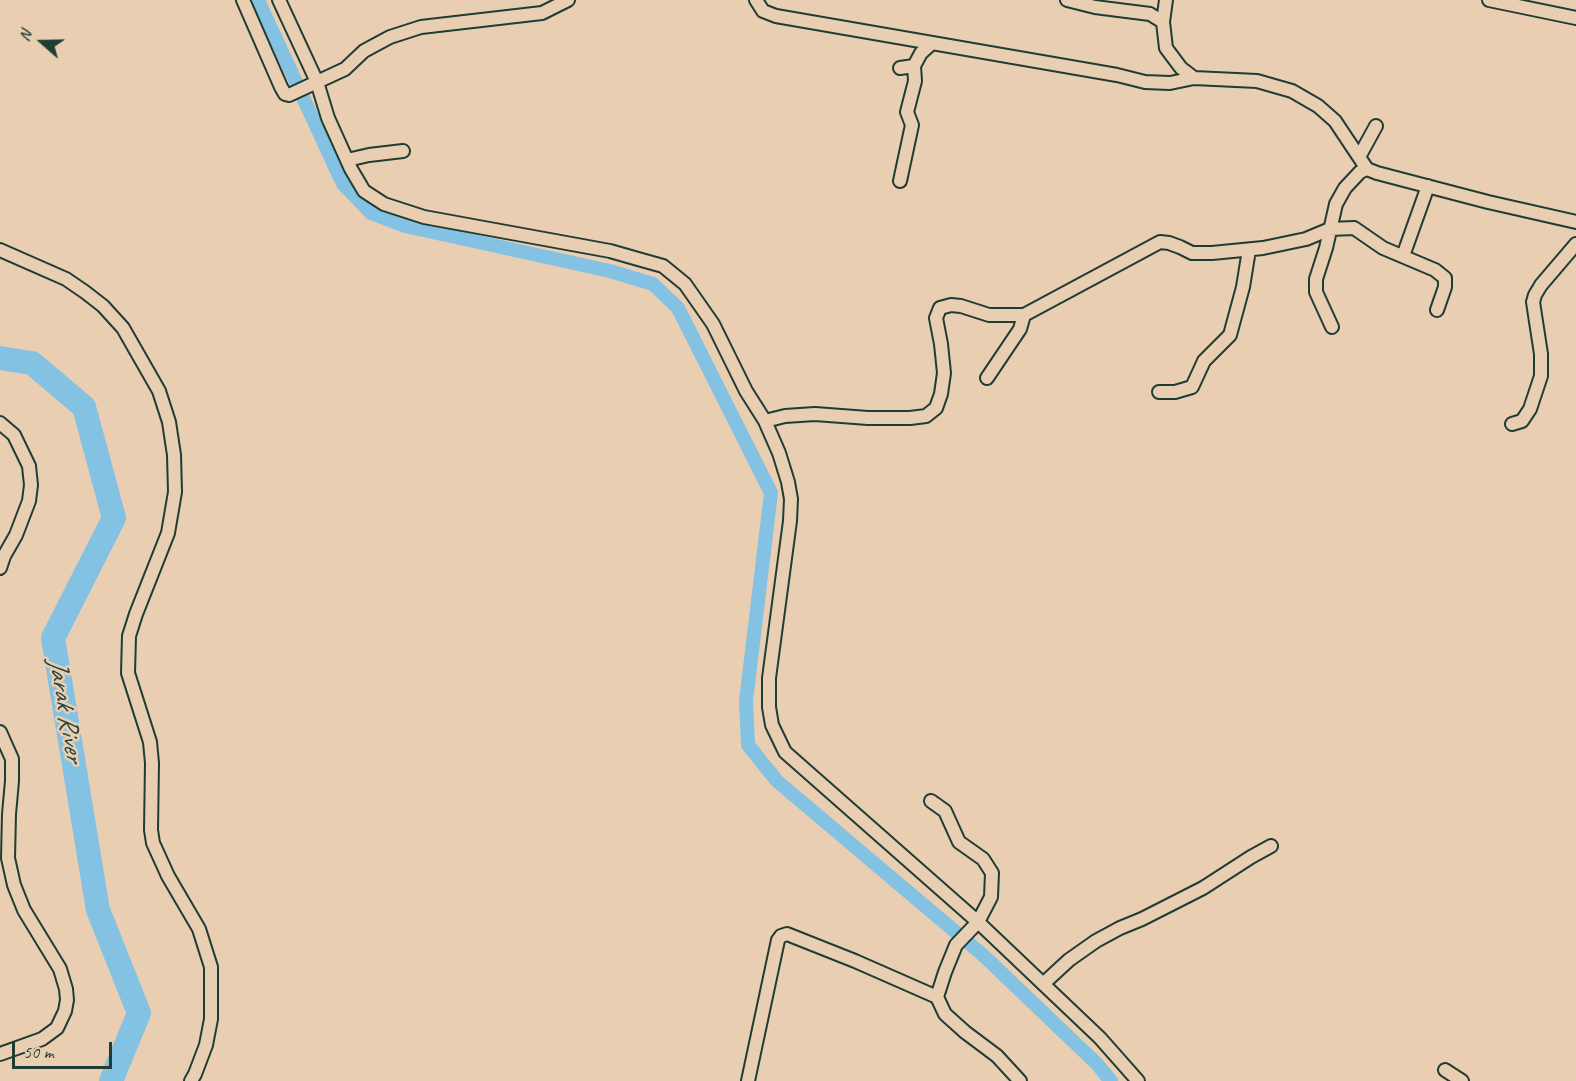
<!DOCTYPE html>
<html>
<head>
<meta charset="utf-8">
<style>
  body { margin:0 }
  #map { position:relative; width:1576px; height:1081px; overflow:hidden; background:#eaceb1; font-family:Caveat,sans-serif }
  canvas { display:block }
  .north { position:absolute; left:12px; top:12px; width:60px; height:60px; -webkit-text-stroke:4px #eaceb1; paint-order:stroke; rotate:290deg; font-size:16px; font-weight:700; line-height:24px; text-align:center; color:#1f3d34 }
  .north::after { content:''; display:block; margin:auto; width:21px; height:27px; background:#1f3d34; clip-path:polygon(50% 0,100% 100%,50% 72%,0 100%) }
  .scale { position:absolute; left:12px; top:1042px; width:100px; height:27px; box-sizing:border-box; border:3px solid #1f3d34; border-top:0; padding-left:8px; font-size:18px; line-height:21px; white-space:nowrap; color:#1f3d34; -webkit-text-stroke:4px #eaceb1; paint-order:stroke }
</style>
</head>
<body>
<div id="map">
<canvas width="1576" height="1081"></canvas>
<div class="north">N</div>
<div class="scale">50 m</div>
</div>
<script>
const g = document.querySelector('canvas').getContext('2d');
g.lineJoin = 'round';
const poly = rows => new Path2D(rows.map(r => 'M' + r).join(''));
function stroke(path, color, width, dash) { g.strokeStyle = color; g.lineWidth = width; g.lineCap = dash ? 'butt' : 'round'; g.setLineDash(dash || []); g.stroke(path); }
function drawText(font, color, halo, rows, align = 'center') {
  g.font = font + ' Caveat,sans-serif'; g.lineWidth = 5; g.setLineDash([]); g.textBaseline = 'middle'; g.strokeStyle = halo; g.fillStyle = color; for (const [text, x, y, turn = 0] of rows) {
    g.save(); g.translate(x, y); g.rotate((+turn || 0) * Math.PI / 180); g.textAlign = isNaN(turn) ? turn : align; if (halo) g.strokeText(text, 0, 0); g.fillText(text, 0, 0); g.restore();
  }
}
stroke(poly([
  [258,0,343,184,371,213,405,226,610,271,653,284,678,308,771,493,746,701,748,745,777,781,984,956,1096,1063,1111,1081]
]), '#84c2e4', 14);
stroke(poly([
  [0,358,32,363,84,407,114,518,53,638,98,910,139,1013,111,1081]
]), '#84c2e4', 24);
const minor = poly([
  [243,0,281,87,285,94,289,95,345,69,364,51,390,37,421,27,542,13,568,0],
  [279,0,317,82,328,118,351,169,364,191,384,204,424,217,610,251,638,259,663,266,685,284,713,324,746,391,765,421,779,453,788,482,791,499,790,521,769,678,769,707,772,725,785,752,978,922,1100,1038,1138,1081],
  [756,0,763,11,776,16,1117,75,1145,82,1170,83,1194,78,1257,81,1292,91,1318,106,1335,121,1367,169,1377,173,1488,202,1576,222],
  [1067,0,1095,7,1150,14,1163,22],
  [1166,0,1163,22,1166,48,1181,68,1194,78],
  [1489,0,1576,18],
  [900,68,914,66],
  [1359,157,1376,126],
  [347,160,369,155,403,151],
  [900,181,912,125,907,112,915,81,914,66,921,53,932,43],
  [0,250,66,279,85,292,103,306,123,328,159,391,169,422,174,455,175,492,168,533,136,614,129,636,128,673,150,742,152,763,151,830,153,843,168,876,199,929,211,967,211,1019,206,1045,195,1074,191,1081],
  [1403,256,1428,186],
  [1332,327,1316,292,1316,279,1326,248,1336,204,1345,188,1360,172,1367,169],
  [987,378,1020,329,1024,315],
  [1159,392,1175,392,1192,387,1204,361,1230,335,1243,287,1249,250],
  [765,421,785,416,815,414,868,418,910,418,926,416,936,408,941,394,944,373,941,344,936,318,940,308,951,305,961,306,989,315,1024,315,1160,242,1169,243,1180,247,1192,253,1212,253,1263,248,1306,239,1330,229,1354,228,1383,248,1435,270,1445,278,1445,287,1437,310],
  [0,423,14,435,29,466,31,485,29,501,16,535,4,556,0,568],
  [1512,424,1522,421,1530,409,1541,376,1541,354,1533,302,1535,295,1541,285,1576,244],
  [0,732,12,759,12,781,9,814,8,858,14,885,24,910,60,969,66,989,67,1000,65,1011,57,1028,42,1039,0,1054],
  [931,801,945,811,959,842,983,859,992,873,991,897,978,922,956,945,945,972,937,997],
  [1043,984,1069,960,1096,941,1120,928,1142,919,1203,888,1251,857,1271,846],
  [1445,1070,1462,1081],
  [748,1081,778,940,781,936,787,934,855,961,937,997,945,1014,965,1032,997,1056,1020,1081]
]);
stroke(minor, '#1f3d34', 16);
stroke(minor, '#eaceb1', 12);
drawText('italic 27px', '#24443d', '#eaceb1', [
  ["Jarak River",65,710,80]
]);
</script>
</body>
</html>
